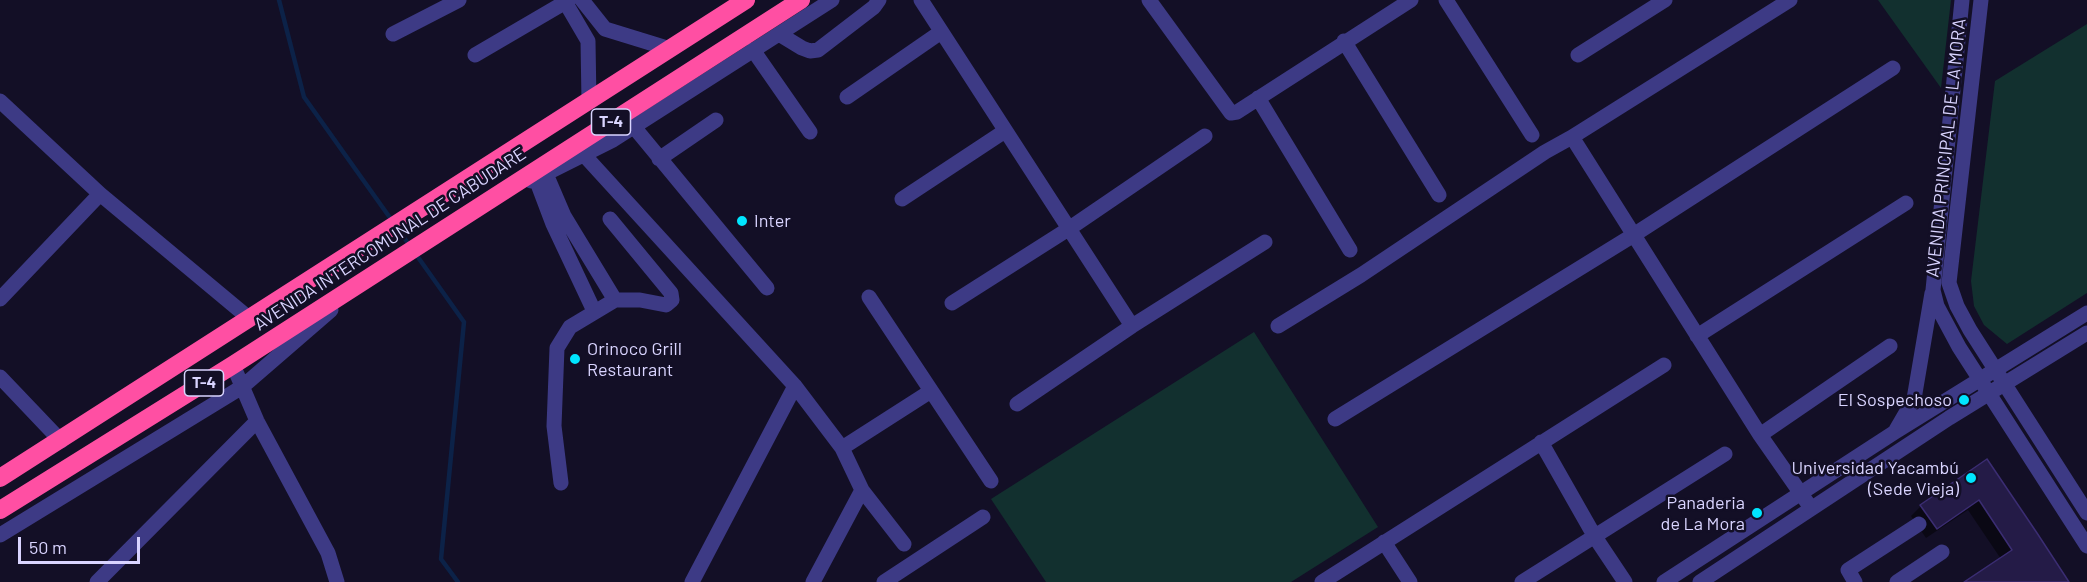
<!DOCTYPE html>
<html>
<head>
<meta charset="utf-8">
<style>
  body { margin:0 }
  #map { position:relative; width:2087px; height:582px; overflow:hidden; background:#130f26; font-family:Barlow,sans-serif }
  canvas { display:block }
  .scale { position:absolute; left:18px; top:537px; width:122px; height:27px; box-sizing:border-box; border:3px solid #d9d4ff; border-top:0; padding-left:8px; font-size:18px; line-height:21px; white-space:nowrap; color:#d9d4ff; -webkit-text-stroke:4px #130f26; paint-order:stroke }
</style>
</head>
<body>
<div id="map">
<canvas width="2087" height="582"></canvas>
<div class="scale">50 m</div>
</div>
<script>
const g = document.querySelector('canvas').getContext('2d');
g.lineJoin = 'round';
function fill(path, color) { g.fillStyle = color; g.fill(path, 'evenodd'); }
const poly = rows => new Path2D(rows.map(r => 'M' + r).join(''));
function stroke(path, color, width, dash) { g.strokeStyle = color; g.lineWidth = width; g.lineCap = dash ? 'butt' : 'round'; g.setLineDash(dash || []); g.stroke(path); }
function drawText(font, color, halo, rows, align = 'center') {
  g.font = font + ' Barlow,sans-serif'; g.lineWidth = 5; g.setLineDash([]); g.textBaseline = 'middle'; g.strokeStyle = halo; g.fillStyle = color; for (const [text, x, y, turn = 0] of rows) {
    g.save(); g.translate(x, y); g.rotate((+turn || 0) * Math.PI / 180); g.textAlign = isNaN(turn) ? turn : align; if (halo) g.strokeText(text, 0, 0); g.fillText(text, 0, 0); g.restore();
  }
}
fill(poly([
  [1878,0,1951,0,1941,88],
  [2087,24,2087,293,2007,344,1984,325,1974,306,1971,281,1995,81],
  [1254,332,1378,527,1291,582,1046,582,991,499]
]), '#12302f');
fill(poly([
  [1987,461,2067,582,1966,582,2001,559,1968,510,1926,538,1911,516,1921,506]
]), '#0007');
stroke(poly([
  [279,0,304,97,393,222],
  [397,228,410,246],
  [415,253,464,322,441,559,458,582]
]), '#0c2248', 4.5);
const building = poly([
  [1987,459,2037,533,2069,582,1964,582,2012,550,1979,500,1937,529,1920,505,1987,459]
]);
fill(building, '#241b47');
stroke(building, '#3b2d73', 1.5);
stroke(poly([
  [564,0,588,41,589,102],
  [582,0,605,29,670,49],
  [921,0,1132,326],
  [1149,0,1231,113,1237,112,1411,0],
  [1446,0,1532,135],
  [1790,0,1572,137,1760,435,1811,508],
  [1962,0,1933,290,1937,306,1959,347,2087,546],
  [1981,0,1949,283,1957,306,1970,330,2087,513],
  [393,34,459,0],
  [779,34,802,48,810,51,818,50,874,7,879,0],
  [1344,41,1439,195],
  [753,50,810,132],
  [475,55,569,0],
  [1578,55,1665,0],
  [847,97,941,32],
  [1258,98,1350,250],
  [0,101,100,194,250,319],
  [634,127,767,288],
  [585,156,795,386,842,448,862,490,904,544],
  [659,159,716,120],
  [546,174,564,216,615,300],
  [536,179,553,224,594,311],
  [531,181,613,140,832,0],
  [902,199,1005,131],
  [869,297,991,481],
  [0,299,100,194],
  [952,303,1070,228,1205,136],
  [1278,326,1361,275,1545,152,1572,137],
  [1697,336,1906,203],
  [233,365,257,421,328,553,337,582],
  [0,377,61,441],
  [1017,404,1132,326,1265,242],
  [1335,419,1632,236,1893,68],
  [1896,430,1914,399,1932,293],
  [1760,435,1890,346],
  [1541,442,1595,537,1625,582],
  [842,448,931,391],
  [561,483,554,426,557,348,570,327,615,300,640,300,666,305,672,300,671,293,610,219],
  [0,535,242,387,331,310],
  [1384,542,1410,582],
  [97,582,257,421],
  [692,582,795,386],
  [813,582,862,490],
  [884,582,983,517],
  [1322,582,1664,365],
  [1522,582,1725,454],
  [1664,582,1895,432,2087,313],
  [1700,582,1949,418,2087,333],
  [1855,582,1848,570,1919,524],
  [1897,582,1942,552]
]), '#3d3a85', 15);
stroke(poly([
  [0,478,746,0],
  [0,510,233,365,801,0]
]), '#ff4fa3', 18);
for (const [x, y, r, color] of [
  [742,221,6,"#00e5ff"],
  [575,359,6,"#00e5ff"],
  [1964,400,6,"#00e5ff"],
  [1971,478,6,"#00e5ff"],
  [1757,513,6,"#00e5ff"]
]) { const dot = new Path2D(); dot.arc(x, y, r, 0, 2 * Math.PI); g.fillStyle = color; g.fill(dot); stroke(dot, '#130f26', 2); }
for (const [x, y, w] of [
  [611,122,39],
  [204,383,39]
]) { const box = new Path2D(); box.roundRect(x - w / 2, y - 13, w, 26, 4.5); g.fillStyle = '#130f26'; g.fill(box); stroke(box, '#d9d4ff', 1.5); }
drawText('bold 16px', '#d9d4ff', null, [
  ["T-4",611,122],
  ["T-4",204,383]
]);
drawText('18px', '#d9d4ff', '#130f26', [
  ["AVENIDA PRINCIPAL DE LA MORA",1946,148,-84],
  ["AVENIDA INTERCOMUNAL DE CABUDARE",390,239,-33]
]);
drawText('18px', '#d9d4ff', '#130f26', [
  ["Inter",754,221,"left"],
  ["Orinoco Grill",587,349,"left"],
  ["Restaurant",587,370,"left"],
  ["El Sospechoso",1952,400],
  ["Universidad Yacambú",1959,468],
  ["(Sede Vieja)",1959,489],
  ["Panaderia",1745,503],
  ["de La Mora",1745,524]
], 'right');
</script>
</body>
</html>
